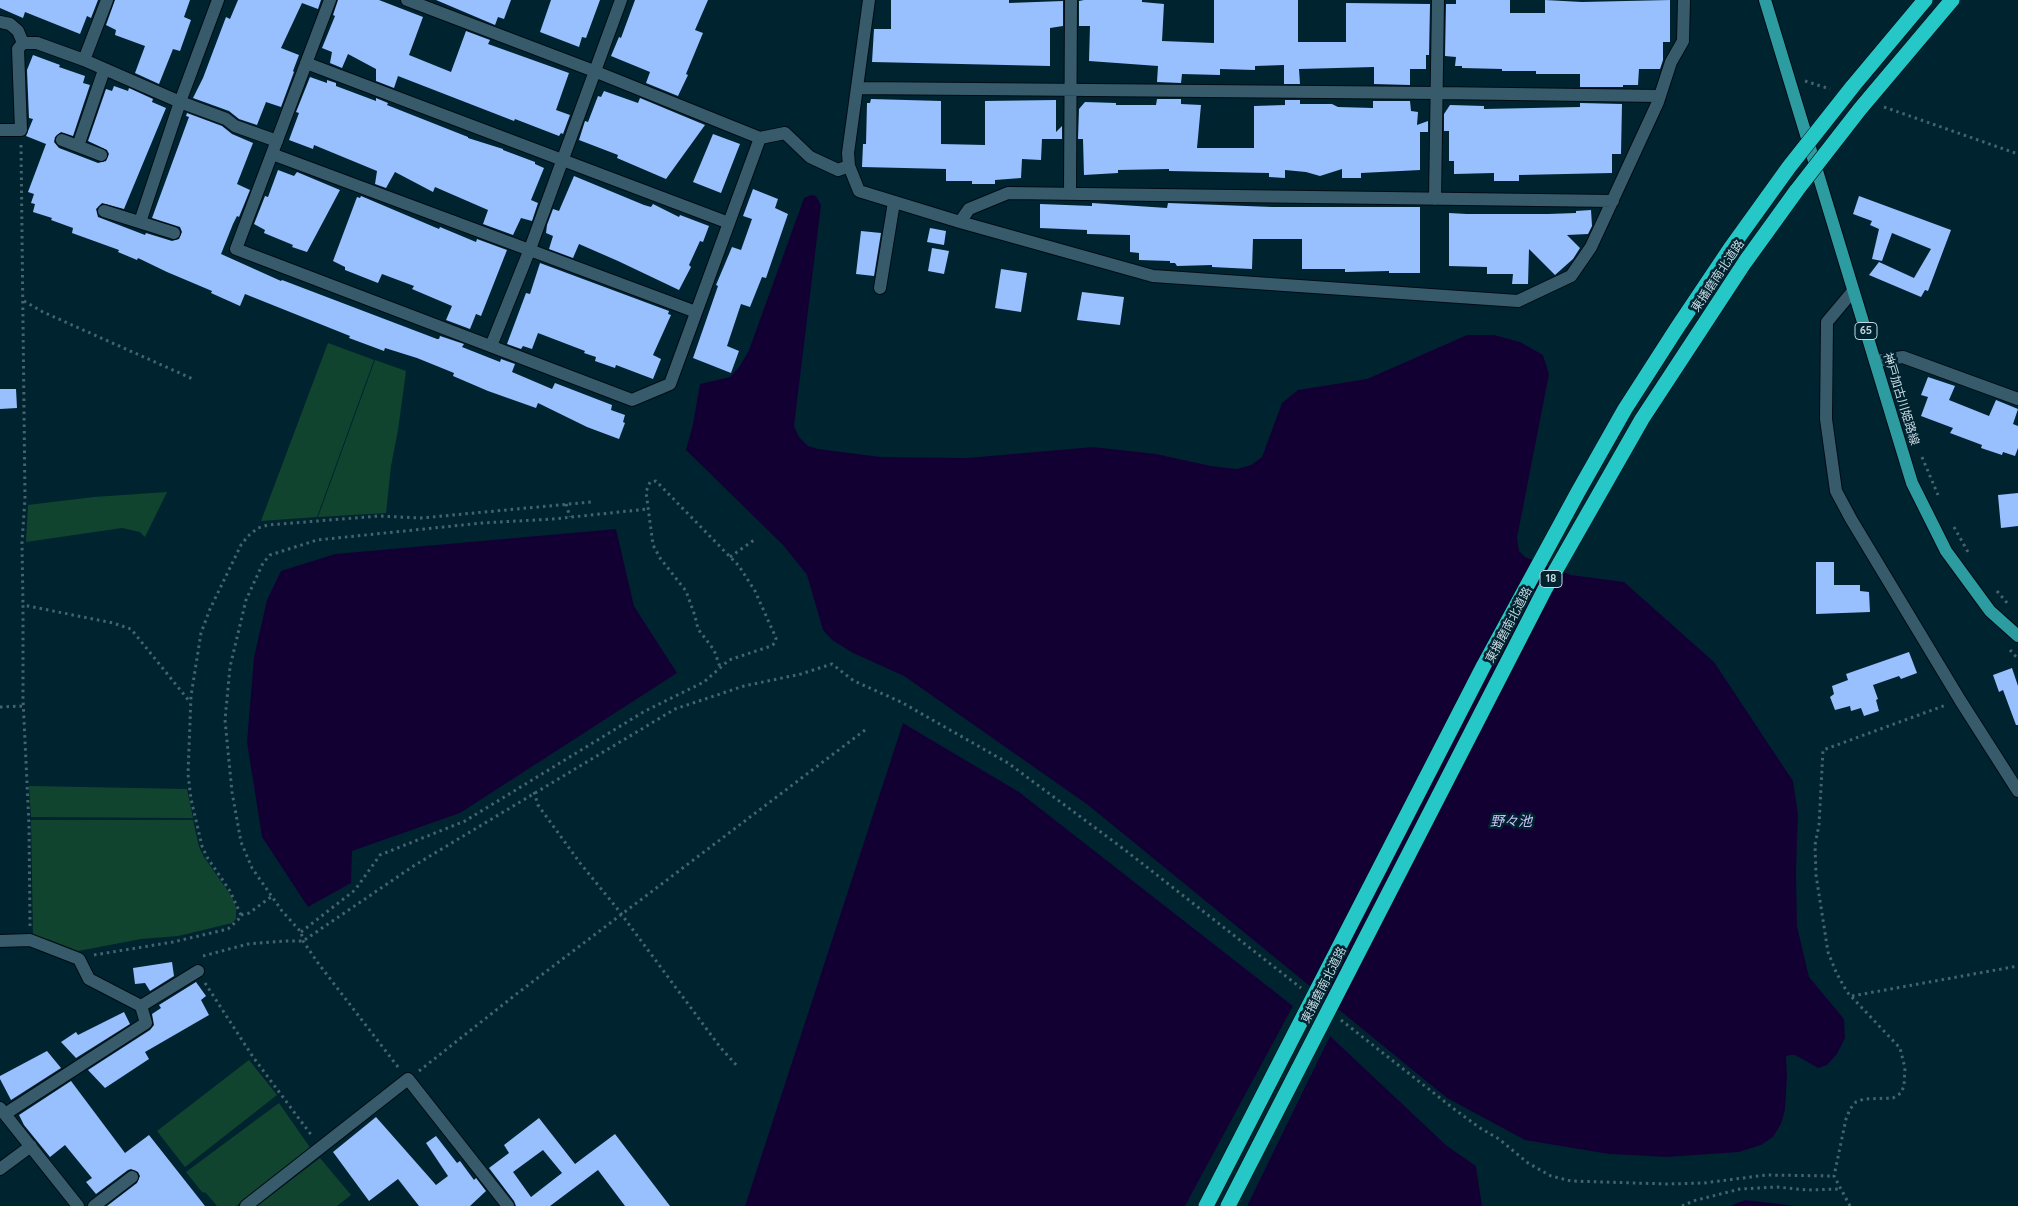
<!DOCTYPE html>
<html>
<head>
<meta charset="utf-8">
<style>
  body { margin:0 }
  canvas { display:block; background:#002330 }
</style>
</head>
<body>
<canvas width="2018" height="1206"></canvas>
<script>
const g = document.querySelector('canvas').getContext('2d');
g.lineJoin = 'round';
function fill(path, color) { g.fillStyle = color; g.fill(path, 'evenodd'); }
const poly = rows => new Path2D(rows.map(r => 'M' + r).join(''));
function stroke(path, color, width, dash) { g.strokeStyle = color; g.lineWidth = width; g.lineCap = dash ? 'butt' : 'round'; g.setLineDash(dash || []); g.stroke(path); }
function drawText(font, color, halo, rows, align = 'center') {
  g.font = font + ' Quicksand,"Noto Sans JP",sans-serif'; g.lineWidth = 5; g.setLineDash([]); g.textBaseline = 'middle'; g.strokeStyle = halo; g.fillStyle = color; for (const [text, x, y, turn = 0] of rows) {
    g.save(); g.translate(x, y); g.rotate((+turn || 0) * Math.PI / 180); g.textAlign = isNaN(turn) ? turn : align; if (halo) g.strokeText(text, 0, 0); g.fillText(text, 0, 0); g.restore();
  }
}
fill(poly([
  [328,343,374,360,317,517,261,521],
  [375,360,406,371,398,430,391,466,386,513,318,517],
  [167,492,145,537,140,532,122,528,26,542,28,505,94,497],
  [29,786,187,789,193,818,31,817],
  [31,820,193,820,199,847,204,857,232,897,236,907,236,919,232,923,178,936,141,939,78,951,50,940,33,936],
  [249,1060,277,1095,185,1167,157,1131],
  [279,1103,311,1149,236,1206,217,1206,206,1193,202,1192,186,1172],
  [320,1158,351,1195,337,1206,257,1206]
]), '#11442e');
fill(poly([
  [811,195,816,196,821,205,794,426,799,437,808,446,818,449,881,457,967,458,1093,447,1156,454,1211,466,1237,469,1251,465,1262,457,1282,403,1298,390,1367,379,1467,335,1494,335,1520,342,1543,355,1549,374,1517,538,1519,551,1525,557,1571,575,1624,582,1714,662,1793,781,1798,814,1796,871,1797,926,1809,977,1844,1019,1845,1038,1837,1054,1827,1065,1818,1068,1795,1055,1789,1055,1786,1057,1787,1076,1785,1110,1781,1124,1773,1137,1761,1145,1739,1152,1667,1157,1609,1154,1525,1140,1447,1098,1088,805,904,676,853,653,832,640,823,630,807,575,783,545,686,450,693,424,700,384,730,377,740,366,749,350,804,198],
  [616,529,634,606,677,673,460,813,352,851,351,883,308,907,262,837,247,742,254,657,267,600,281,571,335,554],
  [903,723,1019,792,1293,1006,1185,1206,745,1206],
  [1330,1036,1447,1146,1476,1166,1482,1206,1247,1206],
  [1745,1200,1796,1206,1730,1206]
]), '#130033');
fill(poly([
  [0,0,98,0,91,18,87,16,80,34,25,12,23,18,0,8],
  [115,0,190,0,184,17,191,20,180,51,173,49,159,84,135,73,145,46,115,35,116,30,106,25],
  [238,0,321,0,318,9,302,3,281,48,299,55,293,71,294,72,281,107,266,102,257,125,239,119,229,111,193,98,203,78,226,17,230,19],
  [338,0,379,0,423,17,409,55,451,72,466,31,490,40,488,44,569,73,556,110,570,115,563,134,561,133,559,136,515,119,514,121,398,76,394,88,376,81,376,69,348,54,342,68,330,63,332,52,322,48,335,16,333,15],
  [436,0,511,0,504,19,498,17,495,25],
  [551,0,600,0,586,38,582,37,579,47,540,32],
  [635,0,708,0,695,30,703,33,686,74,688,75,678,96,646,83,650,72,611,56,619,37,621,38],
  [891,0,1009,0,1009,3,1063,1,1063,26,1050,28,1050,66,872,62,874,29,891,29],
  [1084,0,1142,0,1142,2,1164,4,1162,41,1214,43,1214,0,1298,0,1298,42,1346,42,1346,3,1430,4,1429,55,1426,55,1426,69,1410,69,1410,85,1374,84,1374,67,1299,69,1300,84,1284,84,1284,65,1255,66,1255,70,1220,69,1220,75,1182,74,1181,83,1157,82,1158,66,1089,61,1090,26,1079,26,1079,1],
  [1456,0,1510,0,1510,13,1545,13,1545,0,1582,2,1670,0,1670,42,1663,42,1663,60,1660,69,1639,69,1638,85,1623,85,1623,87,1580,87,1580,74,1536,74,1536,71,1502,71,1502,69,1462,68,1462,66,1455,66,1456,57,1445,56,1446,4,1456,4],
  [33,55,60,65,59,67,85,76,83,83,90,85,73,136,61,132,55,137,54,142,59,148,98,163,106,161,109,154,107,150,88,141,106,89,112,91,114,86,128,91,129,88,153,99,152,102,166,108,124,209,102,203,96,209,98,217,145,235,146,233,172,241,179,239,182,232,180,227,152,218,189,117,186,116,187,113,222,126,232,134,253,143,237,184,250,190,239,217,237,216,233,224,221,254,281,281,282,280,437,339,439,339,440,336,464,344,462,347,500,362,501,359,515,364,512,372,552,389,555,383,612,405,611,410,625,415,623,422,625,423,619,439,587,427,538,403,536,408,488,391,453,376,454,373,417,358,385,348,384,351,349,338,350,336,245,294,240,306,211,293,212,291,167,272,138,258,137,260,118,252,119,250,72,233,73,228,51,220,52,218,33,212,35,204,31,203,34,194,28,192,46,144,26,136,33,119,29,118,27,70],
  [310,77,327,83,327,80,336,83,336,86,376,101,376,98,388,103,387,105,468,137,468,138,503,149,503,150,535,162,535,164,544,168,531,200,538,203,532,221,521,218,513,235,483,224,488,210,435,187,433,192,395,172,386,188,375,184,377,171,314,145,313,149,289,140,299,113,296,112],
  [604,91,638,103,640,98,705,125,666,179,617,158,618,155,579,140,585,121,588,122,598,96,601,97],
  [871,99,941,101,941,144,985,145,985,101,1056,100,1056,132,1062,126,1062,139,1042,139,1041,160,1022,159,1021,178,995,180,995,184,972,184,972,181,946,181,946,169,862,167,863,144,866,144,867,103,870,103],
  [1157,99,1181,99,1181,104,1201,105,1197,148,1254,148,1254,106,1285,105,1285,100,1300,100,1300,104,1332,104,1338,107,1373,108,1373,101,1410,101,1411,111,1418,112,1417,125,1428,121,1428,132,1420,132,1420,170,1361,173,1361,178,1342,178,1342,169,1320,176,1306,172,1285,170,1285,178,1269,177,1269,173,1169,171,1169,169,1118,170,1118,173,1084,175,1083,139,1078,139,1079,109,1085,102,1116,103,1116,105,1156,105],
  [1580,103,1622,104,1621,154,1612,154,1612,173,1519,175,1519,181,1494,181,1494,173,1454,174,1454,161,1449,161,1449,131,1444,131,1444,114,1450,105,1484,106,1484,109,1580,107],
  [713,134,740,144,721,193,693,182],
  [278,170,294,176,297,172,340,190,307,252,292,247,293,245,264,233,265,230,254,224,265,196,268,197],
  [574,176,644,205,651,207,653,204,679,217,680,215,709,226,703,242,700,241,689,265,691,267,679,290,618,261,579,244,573,258,549,249,553,236,546,233,547,225,553,209,559,211],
  [753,189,778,199,775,208,788,214,766,278,762,277,750,307,741,304,727,346,739,351,731,373,693,358,718,286,716,285,732,247,741,250,752,219,743,216],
  [361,196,439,229,440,227,476,242,477,239,507,250,481,316,476,314,470,329,446,320,452,306,412,289,414,286,382,274,378,283,345,270,345,267,333,261,357,197,360,198],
  [1859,196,1951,230,1928,291,1925,290,1921,297,1869,275,1879,262,1914,278,1931,249,1892,233,1882,261,1872,259,1879,229,1870,225,1872,221,1853,214],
  [1092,203,1167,208,1168,203,1272,207,1420,207,1420,273,1389,273,1389,271,1345,272,1345,269,1302,269,1302,239,1253,239,1252,269,1212,267,1212,265,1177,266,1175,263,1170,263,1170,261,1139,260,1139,253,1130,252,1130,235,1087,234,1087,230,1040,228,1040,204,1092,206],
  [1591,210,1592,226,1588,234,1567,235,1580,248,1573,259,1555,275,1529,249,1528,284,1512,284,1513,274,1487,274,1487,267,1449,266,1449,213,1467,214,1548,214,1576,213,1576,211],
  [930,228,946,231,944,245,927,242],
  [861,231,881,233,874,276,856,274],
  [932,248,949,251,944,274,928,271],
  [540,263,669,311,668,314,671,315,653,355,661,359,653,379,616,365,615,368,595,361,596,357,584,353,585,351,538,333,532,349,523,346,521,349,507,344,526,293,530,294],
  [1001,269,1027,273,1021,312,995,308],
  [1082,292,1124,297,1120,325,1077,320],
  [1928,377,1955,386,1949,400,1989,416,1996,400,2018,409,2013,424,2018,426,2018,448,2015,456,2003,452,2002,455,1981,448,1982,445,1950,433,1953,428,1921,416,1928,397,1921,395],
  [0,389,16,389,17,408,0,409],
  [2018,493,2018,526,2001,528,1998,495],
  [1816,562,1834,562,1834,585,1860,585,1860,591,1869,592,1870,612,1816,614],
  [1909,652,1917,673,1901,679,1899,676,1873,685,1878,699,1876,700,1879,711,1864,716,1861,708,1851,711,1850,706,1835,710,1830,697,1834,694,1832,686,1848,680,1846,674],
  [2012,668,2018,686,2018,725,2016,725,2003,690,1999,692,1993,675],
  [172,962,174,976,150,991,145,983,135,984,133,968],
  [196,982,206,996,201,1000,209,1015,145,1052,149,1059,105,1088,88,1070,150,1030,154,1025,152,1014,161,1008,159,1005],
  [124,1012,130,1024,76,1058,61,1042,76,1032,78,1035],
  [47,1051,61,1068,11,1100,0,1079,0,1076],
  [71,1081,125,1153,149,1135,205,1206,107,1206,137,1183,140,1176,138,1172,131,1169,128,1170,96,1194,86,1182,92,1178,65,1145,50,1157,24,1125,19,1115],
  [376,1117,436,1185,448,1176,426,1143,436,1136,457,1163,460,1161,474,1180,476,1178,486,1191,470,1206,419,1206,398,1179,369,1201,333,1152],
  [539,1118,575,1164,615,1134,670,1206,625,1206,598,1170,550,1206,516,1206,514,1201,489,1168,509,1153,504,1145],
  [543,1150,562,1173,531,1197,513,1172]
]), '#98bffe');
const street = poly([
  [330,0,236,249,632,400,670,384,760,138],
  [407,0,594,71,760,138,785,133,810,157,838,170,849,166],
  [869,0,848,153,849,166,859,191,960,222,1153,276,1518,301,1571,276,1591,247,1658,102,1671,62,1683,41,1684,0],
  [0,22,10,24,18,31,23,43,37,43,84,60,180,102,226,119,235,126,277,141],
  [84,60,107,0],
  [306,63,729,223],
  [858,88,1438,93,1659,96],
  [0,130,21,130,18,49,23,43],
  [62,140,101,155],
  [78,146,104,70],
  [272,154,696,312],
  [1070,193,1071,0],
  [1435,199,1438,0],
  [104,211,174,233],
  [140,222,180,102,218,0],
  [960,222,969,209,1008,193,1613,201],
  [880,288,894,202],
  [1853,291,1827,322,1826,419,1836,491,1851,519,1960,700,2018,791],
  [491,346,530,249,621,0],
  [1875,361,1903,357,2018,399],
  [0,941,30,940,79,959,89,979,141,1006],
  [0,1108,78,1206],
  [5,1114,146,1023,141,1006,198,971],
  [0,1169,31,1146],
  [94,1206,132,1177],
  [246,1206,408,1079,508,1206]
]);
const primary = poly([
  [1765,0,1912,483,1946,551,1990,611,2018,636]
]);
stroke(street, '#000b15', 14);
stroke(primary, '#000b15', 14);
stroke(poly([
  [1805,81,1830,89],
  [1884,107,2018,154],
  [21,145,25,498,22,543,23,605],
  [24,301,43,312,193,379],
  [1922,457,1938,495],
  [566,504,570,517],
  [1954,527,1968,552],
  [730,557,754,540],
  [1997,591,2008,604],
  [2010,650,2018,659],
  [0,707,23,706],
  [534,792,538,805,580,863,616,907,720,1047,738,1067],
  [241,915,249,913,271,897],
  [30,926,29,825,23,699,23,605,113,623,131,629,190,702],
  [301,932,355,890,380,855,465,821,645,711,704,682,729,660,771,646,775,643,776,638,755,591,739,566,656,481,650,482,646,492,653,545,660,558,686,591,695,616,698,629,714,650,720,667],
  [94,955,173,942,228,929,238,920,241,915,230,891,207,857,202,846,191,799,188,774,191,696,201,633,210,609,241,545,248,536,258,528,268,525,379,516,421,518,591,502],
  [203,956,248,944,284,941,303,941,415,865,675,709,744,686,801,674,832,664,854,681,901,702,1008,763,1125,850,1301,988],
  [205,983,253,1057,312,1136],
  [1852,996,2018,966],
  [1341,1020,1454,1109,1480,1128,1499,1139,1528,1163,1551,1176,1571,1181,1667,1184,1704,1183,1766,1175,1834,1176],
  [398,1067,318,963,303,941,301,932,282,911,252,868,241,842,232,792,225,720,230,667,246,600,263,563,270,555,317,540,482,523,553,519,648,509],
  [419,1071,519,992,865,730],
  [1682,1206,1693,1201,1740,1189,1777,1187,1807,1190,1840,1189],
  [1850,1206,1834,1176,1846,1119,1850,1109,1856,1102,1864,1099,1893,1098,1901,1093,1904,1086,1905,1068,1900,1048,1847,992,1836,972,1828,952,1816,875,1815,845,1819,825,1823,750,1946,705]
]), '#46636e', 3, [2.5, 4]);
stroke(street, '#375b6a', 12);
stroke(primary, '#2c9ca1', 12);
const highwayBridge = poly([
  [1206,1206,1484,665,1578,492,1625,409,1677,328,1730,249,1789,167,1853,86,1925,0],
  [1228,1206,1545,589,1642,419,1745,262,1797,190,1860,109,1952,0]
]);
stroke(highwayBridge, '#000b15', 16, []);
stroke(highwayBridge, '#25c8c6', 15);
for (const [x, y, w] of [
  [1866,331,22],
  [1551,579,22]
]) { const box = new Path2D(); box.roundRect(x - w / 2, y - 8.5, w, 17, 4); g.fillStyle = '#002330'; g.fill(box); stroke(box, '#c5d8e1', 1); }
drawText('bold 11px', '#c5d8e1', null, [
  ["65",1866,331],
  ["18",1551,579]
]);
drawText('12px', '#c5d8e1', '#002330', [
  ["東播磨南北道路",1718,276,-56],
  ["神戸加古川姫路線",1901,399,73],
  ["東播磨南北道路",1509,625,-62],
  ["東播磨南北道路",1324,985,-63]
]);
drawText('italic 14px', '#cbc0f8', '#002330', [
  ["野々池",1511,822]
]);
</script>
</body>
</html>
